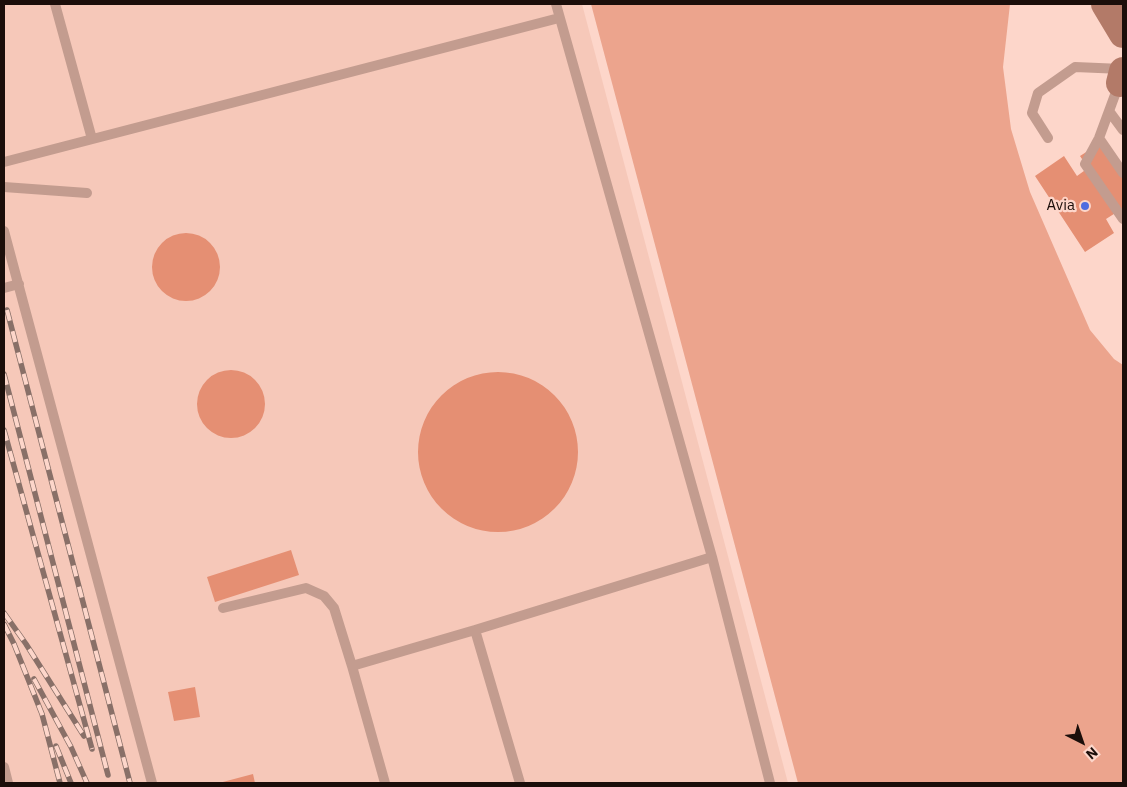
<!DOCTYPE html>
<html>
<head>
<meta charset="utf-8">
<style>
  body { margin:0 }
  #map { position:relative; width:1127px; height:787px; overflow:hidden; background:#fdd6ca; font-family:"IBM Plex Sans",sans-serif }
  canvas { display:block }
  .frame { position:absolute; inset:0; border:5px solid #1b0e0a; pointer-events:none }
  .north { position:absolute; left:1057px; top:717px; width:50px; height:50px; -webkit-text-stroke:4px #fdd6ca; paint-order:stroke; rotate:139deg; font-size:14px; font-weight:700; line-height:20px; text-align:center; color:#1b0e0a }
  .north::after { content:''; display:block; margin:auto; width:18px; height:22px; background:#1b0e0a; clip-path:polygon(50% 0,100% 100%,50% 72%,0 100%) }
</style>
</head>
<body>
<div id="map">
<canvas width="1127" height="787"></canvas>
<div class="frame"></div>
<div class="north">N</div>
</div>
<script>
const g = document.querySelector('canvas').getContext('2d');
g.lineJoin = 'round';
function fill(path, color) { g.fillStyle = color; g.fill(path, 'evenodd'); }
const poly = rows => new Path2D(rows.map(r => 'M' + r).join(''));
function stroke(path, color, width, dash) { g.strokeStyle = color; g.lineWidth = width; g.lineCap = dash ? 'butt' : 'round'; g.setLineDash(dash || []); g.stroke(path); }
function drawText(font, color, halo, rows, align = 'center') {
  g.font = font + ' "IBM Plex Sans",sans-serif'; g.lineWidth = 4.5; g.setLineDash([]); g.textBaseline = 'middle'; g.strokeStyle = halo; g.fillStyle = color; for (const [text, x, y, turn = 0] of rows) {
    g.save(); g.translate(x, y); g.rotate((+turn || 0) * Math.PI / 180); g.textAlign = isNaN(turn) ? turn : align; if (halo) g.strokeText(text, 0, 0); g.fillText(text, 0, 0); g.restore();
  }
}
fill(poly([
  [4,4,582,4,788,783,4,783]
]), '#f6c8b9');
fill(poly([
  [591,4,1010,4,1003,67,1011,129,1030,192,1090,330,1114,359,1123,365,1123,783,798,783]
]), '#eca48d');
fill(poly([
  [1102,142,1123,166,1123,222,1117,212,1106,219,1114,233,1085,252,1035,176,1064,156,1077,176,1088,168,1080,156],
  '152 267a34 34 0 1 1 68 0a34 34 0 1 1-68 0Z',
  '197 404a34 34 0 1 1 68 0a34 34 0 1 1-68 0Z',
  '418 452a80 80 0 1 1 160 0a80 80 0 1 1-160 0Z',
  [291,550,299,575,215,602,207,577],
  [195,687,200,717,174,721,168,692],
  [253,774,255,783,219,783]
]), '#e58f73');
stroke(poly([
  [55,4,92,139],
  [556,4,712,557,770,783],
  [1119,84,1109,111,1123,130],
  [1109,111,1099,138,1085,164,1123,219],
  [1048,138,1032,113,1038,93,1075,67,1122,69],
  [1099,138,1123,173],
  [4,162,559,18],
  [4,187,87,193],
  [4,231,152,783],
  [4,288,19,284],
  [223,608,306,588,324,596,334,608,352,666],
  [475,630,520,783],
  [4,767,8,783],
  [385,783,352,666,475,630,712,557]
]), '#c39c8f', 10);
stroke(poly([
  [1105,4,1123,34],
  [1120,83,1123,71]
]), '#b37a68', 28);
const rail = poly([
  [7,310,130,783],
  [4,374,108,775],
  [4,430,92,749],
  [4,613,26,644,84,736],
  [4,624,14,644,42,714,60,783],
  [34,679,71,747,87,783],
  [56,746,71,783]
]);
stroke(rail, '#897068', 5.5);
stroke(rail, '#fdd6ca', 4, [11]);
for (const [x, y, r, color] of [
  [1085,206,5,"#4f6ce0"]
]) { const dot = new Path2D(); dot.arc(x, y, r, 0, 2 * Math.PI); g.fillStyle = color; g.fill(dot); stroke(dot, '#fdd6ca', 2); }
drawText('15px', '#1b0e0a', '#fdd6ca', [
  ["Avia",1075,206]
], 'right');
</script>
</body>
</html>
